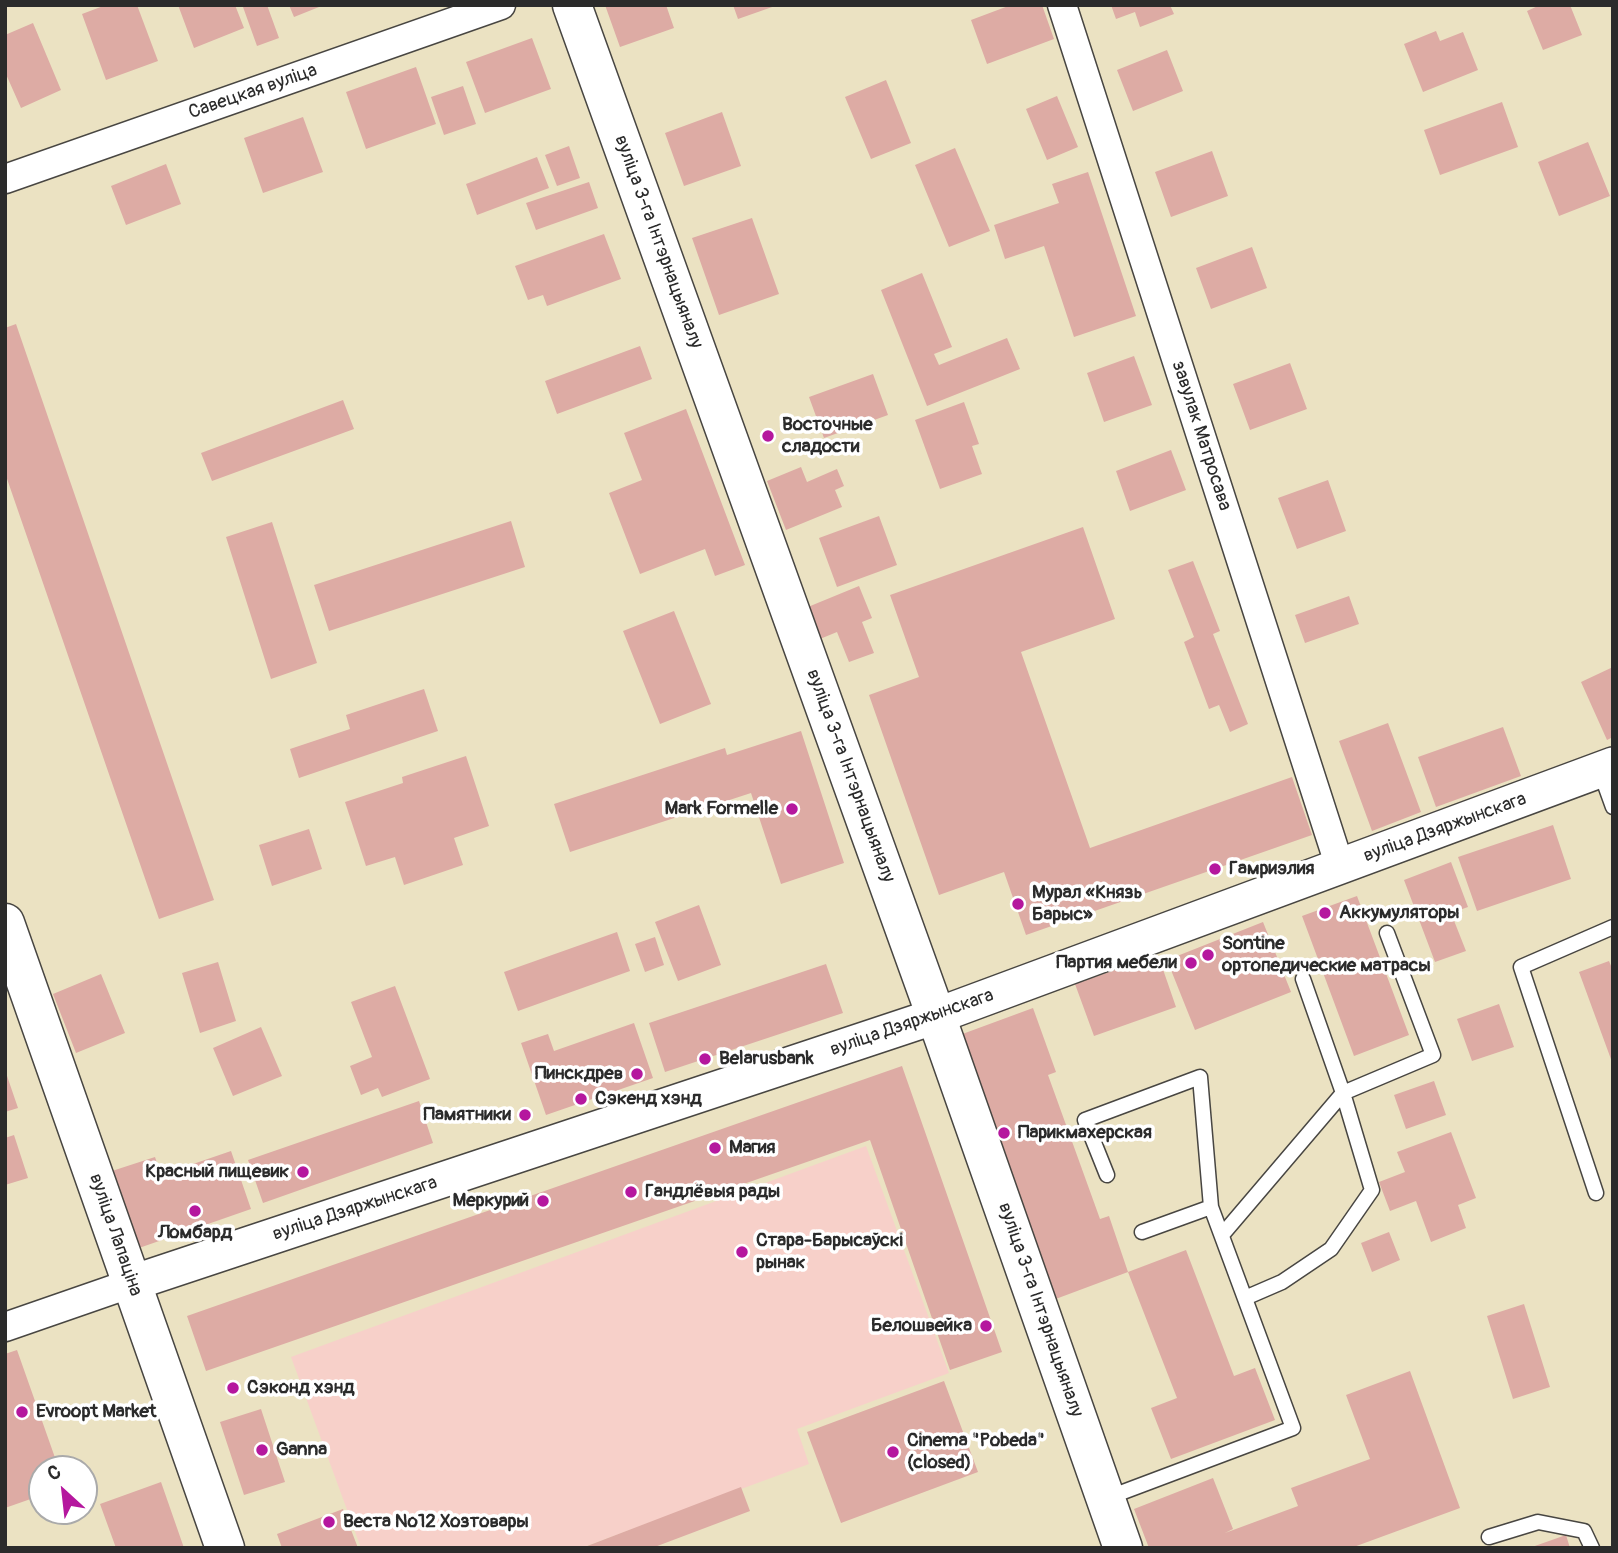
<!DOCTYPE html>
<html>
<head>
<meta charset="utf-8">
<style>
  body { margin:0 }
  #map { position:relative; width:1618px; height:1553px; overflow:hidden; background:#ebe2c2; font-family:Pangolin,sans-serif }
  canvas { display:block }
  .frame { position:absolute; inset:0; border:7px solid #2b2b2b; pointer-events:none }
  .north { position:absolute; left:28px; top:1455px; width:70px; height:70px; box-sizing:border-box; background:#fff; border:2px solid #aaa; border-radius:50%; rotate:333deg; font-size:19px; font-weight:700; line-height:28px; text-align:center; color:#2b2b2b }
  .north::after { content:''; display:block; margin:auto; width:24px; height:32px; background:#b5179e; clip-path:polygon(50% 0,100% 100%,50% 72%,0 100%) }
</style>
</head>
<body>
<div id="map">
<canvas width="1618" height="1553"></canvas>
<div class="frame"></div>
<div class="north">С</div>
</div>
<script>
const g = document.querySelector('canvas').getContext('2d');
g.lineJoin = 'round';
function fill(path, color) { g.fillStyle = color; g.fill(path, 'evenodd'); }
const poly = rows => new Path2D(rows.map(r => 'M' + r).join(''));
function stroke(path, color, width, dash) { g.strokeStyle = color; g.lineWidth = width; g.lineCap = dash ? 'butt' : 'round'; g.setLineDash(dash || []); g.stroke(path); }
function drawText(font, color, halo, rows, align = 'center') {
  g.font = font + ' Pangolin,sans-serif'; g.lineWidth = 7; g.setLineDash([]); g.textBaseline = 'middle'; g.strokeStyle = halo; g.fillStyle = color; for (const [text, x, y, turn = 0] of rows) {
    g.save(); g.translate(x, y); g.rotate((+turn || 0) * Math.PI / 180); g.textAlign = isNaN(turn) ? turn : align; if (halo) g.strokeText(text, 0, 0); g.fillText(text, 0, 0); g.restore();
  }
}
fill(poly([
  [866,1146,949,1373,797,1429,809,1464,581,1548,361,1548,291,1357]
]), '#f7d0c9');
fill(poly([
  [106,5,137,5,158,61,106,80,82,14],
  [178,5,235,5,244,28,194,48],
  [250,5,267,5,279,38,257,46,243,7],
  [289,5,324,5,294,17],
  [605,5,666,5,674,28,620,47],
  [733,5,775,5,775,6,738,19],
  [1011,5,1042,5,1054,39,987,64,971,20],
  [1111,5,1170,5,1174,14,1140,27,1135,12,1116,19],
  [1540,5,1570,5,1582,35,1543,50,1527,11],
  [33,23,61,90,21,108,5,72,5,35],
  [1436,31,1440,41,1463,32,1478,70,1423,92,1404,44],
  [532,38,551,89,485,113,466,62],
  [1167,50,1183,91,1133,111,1117,70],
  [416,67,436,124,366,149,346,92],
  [886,80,911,143,871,159,845,97],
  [463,86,476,124,444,135,431,97],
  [1057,96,1078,147,1047,160,1026,109],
  [1502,102,1518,147,1440,175,1424,130],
  [722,112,741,166,684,186,665,133],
  [303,117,323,172,263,193,244,138],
  [1588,142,1610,196,1559,216,1538,162],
  [569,146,580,178,557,186,545,155],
  [955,148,990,231,949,247,915,165],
  [1212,151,1228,196,1171,217,1155,172],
  [537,157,549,188,477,215,466,184],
  [166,164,181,204,126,225,111,186],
  [1088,172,1136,316,1074,337,1044,246,1005,259,994,225,1059,203,1052,184],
  [589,182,598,208,536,230,526,203],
  [752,218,779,294,719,315,692,238],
  [604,234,621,279,547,306,543,295,528,300,515,266],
  [1252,247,1267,288,1211,309,1196,268],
  [922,273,952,347,934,354,939,365,1007,338,1020,369,927,406,881,290],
  [16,324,214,900,159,919,5,473,5,328],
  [640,346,652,379,557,414,545,381],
  [1134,356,1152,405,1104,422,1087,373],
  [1290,363,1307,409,1250,430,1233,384],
  [873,374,888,415,824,438,809,397],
  [343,400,354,429,212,481,201,453],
  [964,402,979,444,972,446,982,474,940,489,915,420],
  [686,409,745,565,715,576,705,549,640,574,609,493,642,480,624,433],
  [1171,450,1186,490,1130,511,1116,471],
  [801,467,807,482,837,469,844,486,835,490,842,507,786,530,767,481],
  [1328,480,1346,531,1297,549,1278,498],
  [879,516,897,565,837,587,819,538],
  [511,521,525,567,329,631,314,585],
  [272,522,317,663,271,679,226,537],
  [1083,527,1115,619,1021,652,1090,848,1292,777,1312,835,1026,935,1004,872,939,895,869,695,919,677,890,595],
  [1193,561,1220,631,1213,634,1248,724,1230,732,1219,705,1209,709,1184,642,1194,637,1168,570],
  [859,586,872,618,862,622,874,653,849,662,837,632,815,641,803,609],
  [1349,596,1359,624,1305,643,1295,615],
  [674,611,711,704,660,724,623,631],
  [1613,667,1613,737,1607,740,1581,682],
  [424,689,438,731,299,778,290,749,350,729,346,715],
  [1388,723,1421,812,1372,831,1339,741],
  [1503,727,1521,776,1436,807,1418,757],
  [801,731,844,863,781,884,751,793,570,852,554,804,725,748,727,755],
  [466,756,489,826,454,838,463,865,404,885,395,857,366,866,345,802,403,783,402,777],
  [1553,825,1571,879,1477,911,1458,857],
  [309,829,322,869,272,886,259,845],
  [1451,862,1468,907,1451,913,1466,951,1435,962,1404,880],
  [1357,896,1409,1035,1354,1056,1302,916],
  [699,905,721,965,678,981,655,922],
  [1263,922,1291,992,1195,1030,1167,960],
  [617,932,630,971,518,1011,504,972],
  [655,937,664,965,645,972,635,944],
  [1158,955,1176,1007,1094,1036,1075,984],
  [1609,961,1613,971,1612,1062,1579,972],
  [218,962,236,1021,200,1033,182,973],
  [826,964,843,1013,665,1072,649,1023],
  [101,974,125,1033,76,1053,53,994],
  [395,986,430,1079,382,1097,378,1088,361,1095,350,1066,372,1057,351,1002],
  [1499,1004,1514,1047,1472,1061,1457,1019],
  [1033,1008,1056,1072,1048,1075,1100,1219,1109,1216,1128,1272,1053,1300,957,1036],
  [634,1023,653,1078,546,1115,521,1043,548,1034,554,1051],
  [261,1027,282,1076,233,1096,213,1048],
  [902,1066,1002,1352,950,1370,870,1140,206,1371,187,1316],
  [5,1070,18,1108,5,1112],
  [1434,1081,1446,1115,1406,1129,1394,1095],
  [419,1101,433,1143,263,1203,248,1160],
  [1451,1132,1476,1198,1458,1205,1466,1228,1431,1242,1416,1201,1390,1211,1379,1182,1405,1172,1397,1152],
  [14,1135,28,1178,5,1185,5,1138],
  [231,1151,251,1209,139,1248,112,1171,155,1157,161,1175],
  [1389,1232,1400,1260,1372,1272,1361,1243],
  [1186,1250,1234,1376,1255,1368,1275,1420,1171,1459,1151,1408,1177,1398,1128,1272],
  [1524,1304,1550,1387,1513,1399,1487,1316],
  [17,1350,59,1469,42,1469,42,1495,5,1508,5,1354],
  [1410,1371,1460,1508,1351,1548,1149,1548,1134,1509,1213,1478,1233,1529,1225,1533,1298,1506,1291,1488,1370,1459,1346,1395],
  [944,1381,978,1472,841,1523,807,1432],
  [261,1409,285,1482,244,1495,220,1422],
  [161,1482,184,1548,116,1548,100,1504],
  [741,1487,750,1511,652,1548,582,1548],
  [343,1509,358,1548,282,1548,277,1534],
  [1566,1535,1570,1548,1532,1548,1532,1547]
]), '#ddaba4');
const service = poly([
  [1600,771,1613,807],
  [1107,1175,1085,1120,1200,1077,1211,1207],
  [1596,1193,1521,967,1613,927],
  [1222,1235,1343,1093,1303,979],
  [1245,1298,1282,1282,1331,1249,1372,1190,1343,1093,1433,1055,1387,933],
  [1107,1498,1293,1428,1211,1207,1142,1232],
  [1489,1537,1538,1522,1584,1531,1592,1548]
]);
const minor = poly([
  [1062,5,1340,867],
  [5,179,501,5],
  [5,1327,132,1283]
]);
const tertiary = poly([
  [132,1283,936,1016,1613,765]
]);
const primary = poly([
  [572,5,936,1016,1123,1548],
  [5,923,225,1548]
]);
stroke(service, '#484642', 17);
stroke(minor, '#484642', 31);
stroke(tertiary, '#484642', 38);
stroke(primary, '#484642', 41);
stroke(service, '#fff', 14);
stroke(minor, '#fff', 28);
stroke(tertiary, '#fff', 35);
stroke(primary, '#fff', 38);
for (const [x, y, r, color] of [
  [768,436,7,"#b5179e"],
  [792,809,7,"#b5179e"],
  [1215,869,7,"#b5179e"],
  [1018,904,7,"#b5179e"],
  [1325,913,7,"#b5179e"],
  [1208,955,7,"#b5179e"],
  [1191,963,7,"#b5179e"],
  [705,1059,7,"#b5179e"],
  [637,1074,7,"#b5179e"],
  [581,1099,7,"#b5179e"],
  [525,1115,7,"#b5179e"],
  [1004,1133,7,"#b5179e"],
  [715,1148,7,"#b5179e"],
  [303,1172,7,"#b5179e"],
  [631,1192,7,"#b5179e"],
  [543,1201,7,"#b5179e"],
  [195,1211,7,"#b5179e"],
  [742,1252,7,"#b5179e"],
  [986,1326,7,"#b5179e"],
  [233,1388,7,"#b5179e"],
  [22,1412,7,"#b5179e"],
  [262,1450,7,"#b5179e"],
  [893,1452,7,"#b5179e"],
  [329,1522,7,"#b5179e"]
]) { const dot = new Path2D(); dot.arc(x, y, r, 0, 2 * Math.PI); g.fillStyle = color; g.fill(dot); stroke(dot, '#fff', 2.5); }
drawText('19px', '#2b2b2b', '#fff', [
  ["Савецкая вуліца",253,92,-19],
  ["вуліца 3-га Інтэрнацыяналу",658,242,70],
  ["завулак Матросава",1201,436,72],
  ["вуліца 3-га Інтэрнацыяналу",850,776,70],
  ["вуліца Дзяржынскага",1445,828,-20],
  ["вуліца Дзяржынскага",912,1023,-19],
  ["вуліца Дзяржынскага",355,1209,-18],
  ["вуліца Лапаціна",115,1235,71],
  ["вуліца 3-га Інтэрнацыяналу",1040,1310,71]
]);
drawText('bold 19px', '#2b2b2b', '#fff', [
  ["Восточные",782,425],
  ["сладости",782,447],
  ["Mark Formelle",778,809,"right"],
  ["Гамриэлия",1229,869],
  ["Мурал «Князь",1032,893],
  ["Барыс»",1032,915],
  ["Аккумуляторы",1339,913],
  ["Sontine",1222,944],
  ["ортопедические матрасы",1222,966],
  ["Партия мебели",1177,963,"right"],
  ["Belarusbank",719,1059],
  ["Пинскдрев",623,1074,"right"],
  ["Сэкенд хэнд",595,1099],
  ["Памятники",511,1115,"right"],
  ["Парикмахерская",1018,1133],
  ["Магия",729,1148],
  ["Красный пищевик",289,1172,"right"],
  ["Гандлёвыя рады",645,1192],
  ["Меркурий",529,1201,"right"],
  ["Ломбард",195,1233,"center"],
  ["Стара-Барысаўскі",756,1241],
  ["рынак",756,1263],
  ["Белошвейка",972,1326,"right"],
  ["Сэконд хэнд",247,1388],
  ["Evroopt Market",36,1412],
  ["Cinema \"Pobeda\"",907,1441],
  ["(closed)",907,1463],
  ["Ganna",276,1450],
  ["Веста №12 Хозтовары",343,1522]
], 'left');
</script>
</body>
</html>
